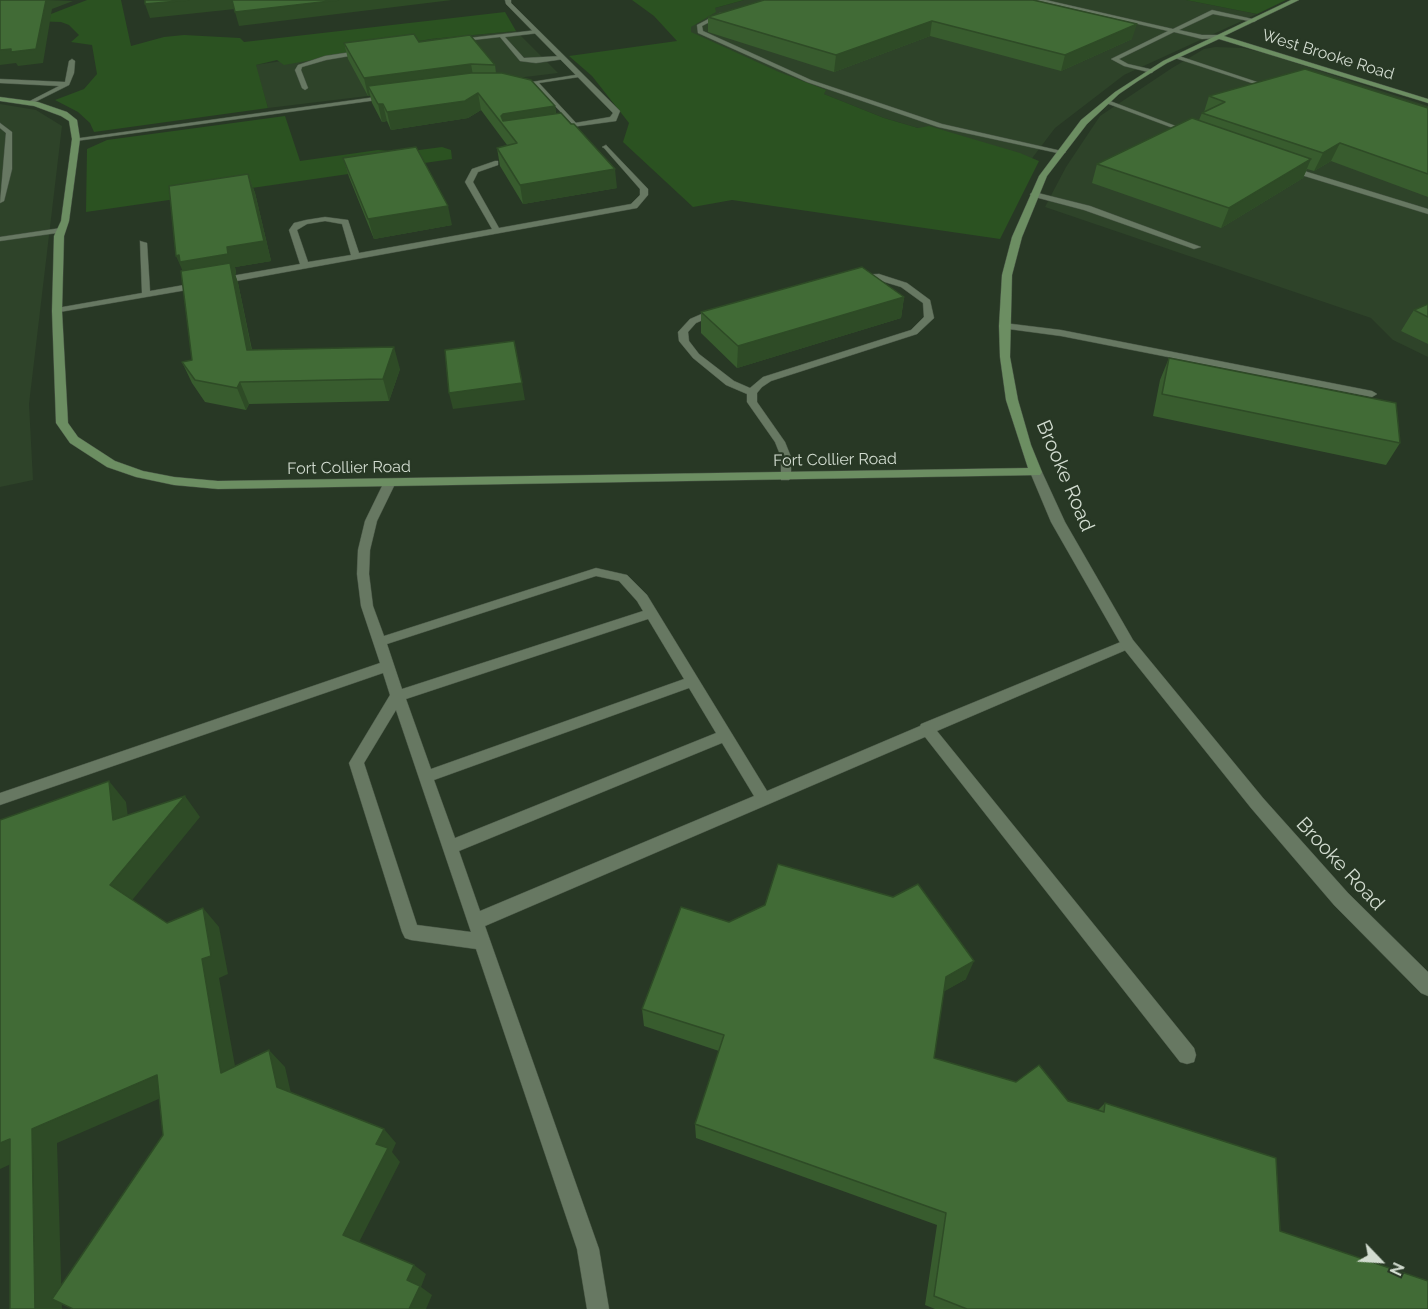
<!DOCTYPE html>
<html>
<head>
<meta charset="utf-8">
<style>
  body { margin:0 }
  #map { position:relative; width:1428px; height:1309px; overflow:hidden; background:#283825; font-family:Raleway,sans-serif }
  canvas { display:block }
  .north { position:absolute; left:1350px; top:1231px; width:60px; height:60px; -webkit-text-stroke:4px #283825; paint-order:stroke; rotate:115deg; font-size:16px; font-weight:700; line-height:24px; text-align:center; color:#d2dcd0 }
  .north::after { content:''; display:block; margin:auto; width:21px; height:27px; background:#d2dcd0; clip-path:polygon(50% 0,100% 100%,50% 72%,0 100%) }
</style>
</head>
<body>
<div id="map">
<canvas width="1428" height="1309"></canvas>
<div class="north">N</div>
</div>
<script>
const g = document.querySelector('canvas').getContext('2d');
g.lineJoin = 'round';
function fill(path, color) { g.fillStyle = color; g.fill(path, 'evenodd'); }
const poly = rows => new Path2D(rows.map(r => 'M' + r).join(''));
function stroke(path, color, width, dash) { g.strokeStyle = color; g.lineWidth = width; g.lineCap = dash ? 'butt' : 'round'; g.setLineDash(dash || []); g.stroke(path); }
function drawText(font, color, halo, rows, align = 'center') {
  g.font = font + ' Raleway,sans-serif'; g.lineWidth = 4.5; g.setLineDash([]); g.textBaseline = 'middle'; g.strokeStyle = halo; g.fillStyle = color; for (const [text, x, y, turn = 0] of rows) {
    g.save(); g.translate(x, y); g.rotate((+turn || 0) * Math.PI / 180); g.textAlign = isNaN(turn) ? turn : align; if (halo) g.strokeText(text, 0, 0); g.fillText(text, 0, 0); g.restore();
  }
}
fill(poly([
  [744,0,1186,0,1257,14,1124,75,1055,128,1030,161,884,118,733,58,678,31,715,8],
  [516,31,558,73,268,108,255,65,431,39],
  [1215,47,1243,48,1268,54,1428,106,1428,357,1393,340,1371,318,1045,207,1066,167,1100,116,1172,68,1204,49],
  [0,104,36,110,62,126,29,404,33,480,0,487]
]), '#2e4329');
fill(poly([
  [87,0,121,0,131,46,164,37,184,35,240,38,244,42,505,12,516,31,431,39,284,65,277,60,256,65,268,108,94,132,90,123,78,112,55,100,84,89,97,74,92,45,71,42,79,35,69,25,61,22,0,20,51,14],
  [632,0,744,0,715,8,716,12,691,27,691,32,779,72,826,90,824,94,884,118,918,128,929,126,1020,153,1039,161,1000,239,732,200,693,207,623,142,629,123,592,76,569,56,677,41,654,16],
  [1186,0,1286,0,1257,14],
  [285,116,300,161,378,150,404,152,442,147,451,150,452,159,86,212,87,149,107,140]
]), '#2b5221');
const lane = poly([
  [1036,0,1046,0,1173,29,1212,10,1257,20,1254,22,1213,14,1179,30,1202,35,1219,35,1221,38,1202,39,1174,32,1119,59,1128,64,1154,70,1152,73,1124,66,1111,59,1168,31,1036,0],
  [720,13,725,14,702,26,703,31,811,80,942,124,1066,152,1062,154,938,127,807,82,698,33,697,25,720,13],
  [537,30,539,33,505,37,524,58,562,56,564,59,536,63,520,61,500,37,455,42,452,40,537,30],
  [365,50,367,53,326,60,302,67,301,70,308,88,305,90,302,88,295,70,298,65,325,56,365,50],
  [1175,56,1179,56,1275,88,1270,89,1175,58,1175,56],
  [72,59,75,61,74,73,69,85,31,104,26,103,59,86,0,83,0,79,65,82,69,61,72,59],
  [581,74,579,77,539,83,577,124,575,127,534,84,516,87,513,85,581,74],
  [390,95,392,98,76,141,73,139,390,95],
  [1106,101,1110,101,1194,133,1189,134,1106,103,1106,101],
  [0,123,12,132,12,169,4,201,0,203,6,133,0,128,0,123],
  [606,145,648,189,648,195,637,208,220,284,216,281,220,278,300,264,289,230,294,223,306,220,325,217,348,220,359,253,492,229,465,182,472,169,495,161,498,161,498,165,478,172,473,182,499,228,631,204,640,195,640,189,604,148,602,147,606,145],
  [325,221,342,224,351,255,308,262,297,230,307,224,325,221],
  [1288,166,1428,209,1428,214,1285,170,1285,166,1288,166],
  [1034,192,1090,206,1201,247,1194,249,1084,210,1031,196,1030,194,1034,192],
  [61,228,65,230,64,232,0,241,0,237,61,228],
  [140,241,147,243,150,291,201,282,204,283,204,287,54,313,52,311,57,308,142,293,140,241],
  [879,274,907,283,930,300,934,318,917,334,771,381,762,387,757,393,757,402,785,442,791,457,791,478,789,480,781,480,781,457,775,442,747,402,747,394,726,385,693,358,679,341,678,332,690,319,713,309,719,309,719,313,696,323,688,332,689,341,699,354,734,381,750,388,763,377,911,330,924,317,923,303,901,287,878,280,860,281,856,278,860,275,879,274],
  [1004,323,1061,330,1372,391,1377,394,1372,397,1061,336,1001,328,999,326,1004,323],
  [389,480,395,484,377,521,370,550,369,574,373,606,384,636,596,568,627,575,647,595,767,791,920,726,921,724,1123,641,1133,641,1135,644,1133,647,937,731,1194,1048,1196,1055,1194,1062,1187,1064,1180,1062,925,737,485,926,599,1249,609,1309,587,1309,577,1249,476,949,411,940,405,938,402,932,349,763,390,695,383,673,0,805,0,793,380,663,361,606,357,574,358,550,365,521,383,484,389,480],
  [596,576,619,581,637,601,643,611,402,689,387,644,596,576],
  [648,619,684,679,431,769,406,699,648,619],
  [689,688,716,733,455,838,434,780,689,688],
  [396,710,471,932,417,925,364,763,396,710],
  [722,743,754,796,480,911,459,851,722,743]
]);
const street = poly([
  [505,0,511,0,511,3,620,111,616,121,572,127,572,123,575,123,610,117,613,113,506,4,505,0],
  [1036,468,1042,472,1065,522,1133,640,1263,798,1348,893,1428,972,1428,996,1421,993,1334,905,1251,808,1123,648,1051,522,1030,472,1036,468]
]);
const secondary = poly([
  [1291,0,1299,0,1224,36,1428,99,1428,103,1219,39,1167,63,1138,81,1119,94,1087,124,1047,176,1022,237,1012,275,1010,357,1018,400,1031,445,1042,472,1040,475,218,489,174,485,136,477,107,467,70,443,56,423,52,311,54,236,61,221,72,139,69,121,61,116,34,106,0,101,0,97,38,102,67,112,77,120,80,139,69,221,64,236,62,311,68,423,78,437,115,461,143,471,174,477,218,481,1028,468,1006,400,1000,357,999,326,1002,275,1012,237,1039,176,1081,120,1115,92,1163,61,1291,0]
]);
stroke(lane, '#475444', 1);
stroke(street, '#475444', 1);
stroke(secondary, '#475444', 1);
fill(lane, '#677862');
fill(street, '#677862');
fill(secondary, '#6c8e62');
fill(poly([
  [764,0,1132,39,1061,71,930,36,834,72,708,32,708,17],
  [419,42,495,65,496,73,555,106,556,114,617,188,523,204,500,166,497,148,507,145,481,110,468,118,391,130,387,121,382,122,372,103,370,95,368,96,348,59,344,43],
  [1209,96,1428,108,1428,197,1331,161,1314,171,1307,169,1303,178,1221,228,1092,183,1097,164,1199,120,1202,113,1204,112],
  [343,158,452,225,374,239,349,177],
  [248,174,255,193,271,261,235,267,236,274,235,274,238,283,252,350,400,369,389,401,249,404,246,410,205,402,192,383,182,362,192,360,182,271],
  [904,297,901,318,737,368,701,333,701,312],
  [1414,310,1428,317,1428,344,1401,331],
  [1169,358,1400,443,1386,465,1153,416,1160,380],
  [729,922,966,979,944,991,934,1058,1098,1110,1105,1103,1280,1231,1428,1309,935,1309,925,1305,937,1225,696,1138,695,1124,719,1051,644,1026,642,1009]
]), '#385c2e');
fill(poly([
  [46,0,73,1,52,9,43,63,18,66,16,63,0,65,0,50,11,49],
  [189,0,232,0,235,9,150,18,145,4],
  [339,0,452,0,239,26,235,12],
  [932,21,930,36,834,72,836,55],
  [1137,24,1132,39,1061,71,1065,55],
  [471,64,474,81,368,86,370,95,368,96,364,78],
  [478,93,481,110,468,118,391,130,387,112],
  [378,104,383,104,387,121,382,122],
  [555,106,557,124,508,131,501,116,503,114],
  [1340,143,1331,161,1314,171,1323,153],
  [1311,159,1303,178,1221,228,1229,208],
  [615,169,617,188,523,204,520,185],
  [248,174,255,193,271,261,235,267,236,274,235,274,238,283,256,372,185,276,176,256],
  [448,206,452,225,374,239,368,219],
  [904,297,901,318,737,368,738,346],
  [394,347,400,369,389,401,383,379],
  [240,382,249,404,246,410,237,388],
  [522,383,525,400,453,409,449,393],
  [109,781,126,802,131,841,113,820],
  [185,796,200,817,129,904,110,885],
  [203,908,219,927,228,974,219,978,239,1088,221,1073,202,959],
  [974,961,966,979,938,995,946,977],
  [269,1050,285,1067,293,1102,277,1087],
  [157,1075,177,1091,57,1143,62,1309,35,1309,33,1154,0,1169,0,1143],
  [384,1129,396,1143,392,1152,400,1162,357,1246,343,1235,376,1144],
  [414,1265,426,1274,421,1287,432,1295,426,1309,409,1309,407,1280]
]), '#2e4b26');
const building = poly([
  [0,0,46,0,36,49,11,52,11,49,0,50,0,0],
  [145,0,189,0,145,4,145,0],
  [232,0,339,0,235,12,232,0],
  [764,0,1033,0,1137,24,1065,55,932,21,836,55,708,17,764,0],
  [414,34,419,42,470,35,495,65,471,64,364,78,344,43,414,34],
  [1305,69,1428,108,1428,174,1340,143,1323,153,1202,113,1225,102,1209,96,1305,69],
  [471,73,502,73,531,80,555,106,503,114,501,116,503,121,561,113,571,124,574,124,615,169,520,185,497,148,517,143,478,93,465,101,387,112,383,104,378,104,368,86,471,73],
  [1192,118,1311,159,1229,208,1097,164,1192,118],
  [416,147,448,206,368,219,343,158,416,147],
  [248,174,264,241,227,247,228,254,180,262,179,255,176,256,169,186,248,174],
  [230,263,247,350,394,347,383,379,240,382,237,388,195,380,182,362,192,360,181,271,230,263],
  [862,267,904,297,738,346,701,312,862,267],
  [1428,304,1428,317,1414,310,1428,304],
  [514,341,522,383,449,393,445,350,514,341],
  [1169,358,1396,403,1400,443,1162,394,1169,358],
  [109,781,113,820,185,796,110,885,167,923,203,908,211,956,202,959,221,1073,269,1050,277,1087,384,1129,376,1144,388,1148,343,1235,414,1265,407,1280,420,1286,409,1309,73,1309,52,1299,163,1135,157,1075,32,1129,35,1309,10,1309,10,1139,0,1143,0,820,109,781],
  [778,864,893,897,918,884,974,961,946,977,934,1058,1016,1082,1039,1065,1068,1101,1104,1112,1105,1103,1276,1158,1280,1231,1428,1281,1428,1309,967,1309,934,1296,946,1213,695,1124,724,1035,642,1009,681,907,729,922,765,905,778,864]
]);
fill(building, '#416b36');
stroke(building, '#2e4b26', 1.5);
drawText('16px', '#d2dcd0', '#283825', [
  ["West Brooke Road",1328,55,17],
  ["Fort Collier Road",835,460,-1],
  ["Fort Collier Road",349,468,-1]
]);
drawText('20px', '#d2dcd0', '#283825', [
  ["Brooke Road",1065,476,67],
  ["Brooke Road",1340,864,47]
]);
</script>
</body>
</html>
